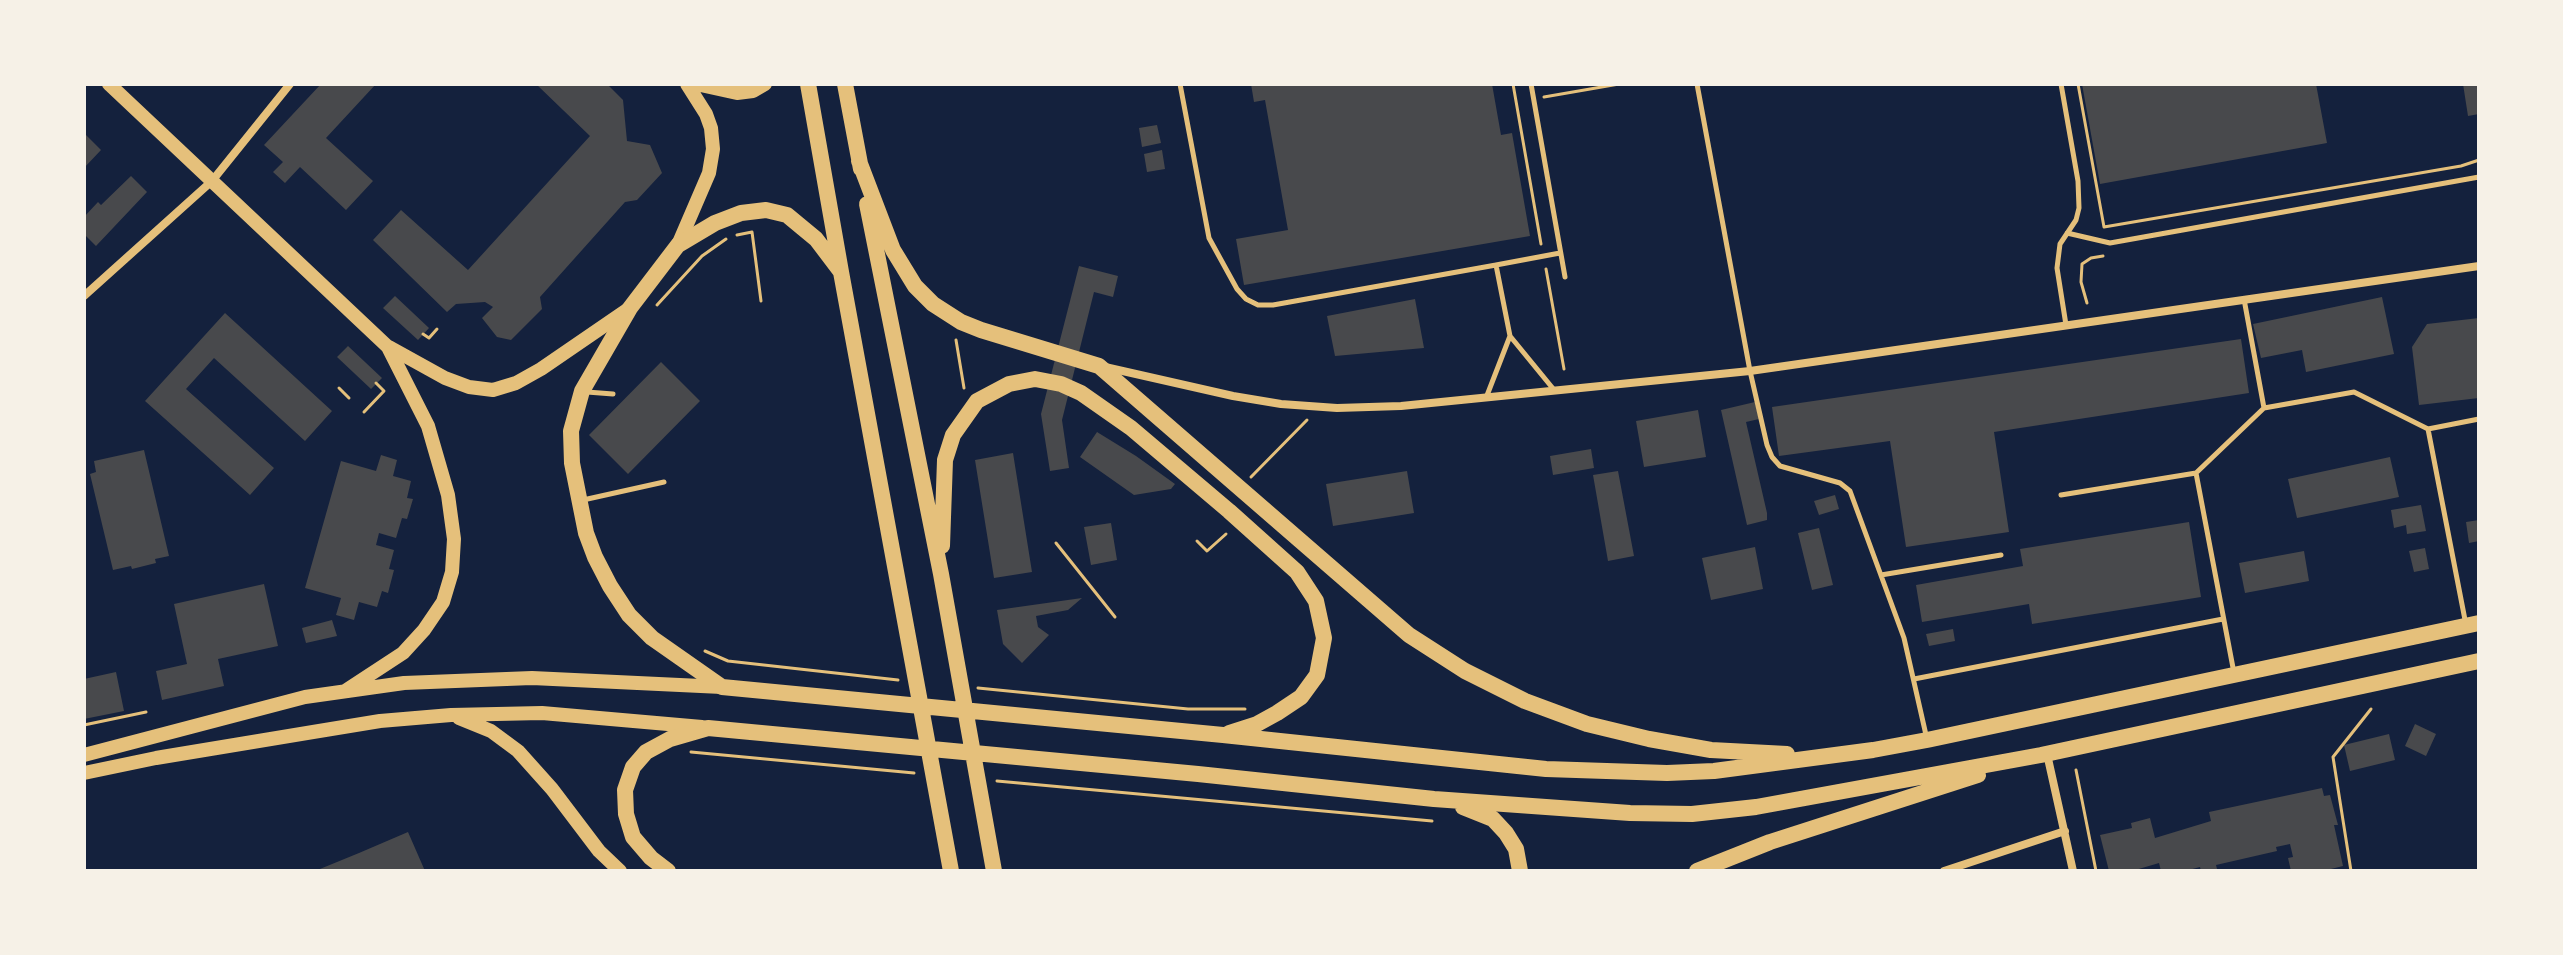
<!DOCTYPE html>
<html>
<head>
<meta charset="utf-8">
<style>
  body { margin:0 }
  #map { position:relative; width:2563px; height:955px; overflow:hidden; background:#14213d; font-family:"Open Sans",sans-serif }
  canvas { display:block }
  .frame { position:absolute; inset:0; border:86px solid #f6f1e7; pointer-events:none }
</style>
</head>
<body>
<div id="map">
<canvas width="2563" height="955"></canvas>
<div class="frame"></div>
</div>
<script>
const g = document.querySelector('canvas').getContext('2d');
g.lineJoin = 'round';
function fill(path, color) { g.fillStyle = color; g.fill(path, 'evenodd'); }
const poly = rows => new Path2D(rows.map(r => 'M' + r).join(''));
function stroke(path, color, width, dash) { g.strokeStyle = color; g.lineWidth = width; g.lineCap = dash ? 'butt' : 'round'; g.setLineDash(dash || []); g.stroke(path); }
fill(poly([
  [321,84,376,84,326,138,373,181,346,210,300,167,285,183,273,172,283,162,264,145],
  [536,84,607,84,623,100,627,141,650,145,662,173,637,200,625,202,540,297,542,309,511,340,497,337,482,318,493,307,485,302,456,304,447,312,373,240,401,210,468,270,590,136],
  [1251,84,1492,84,1501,135,1512,133,1530,236,1244,285,1236,239,1288,230,1265,100,1254,102],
  [2082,84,2316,84,2327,143,2100,184],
  [2463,84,2479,84,2479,114,2468,116],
  [1157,125,1161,143,1142,147,1139,128],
  [84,133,101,150,84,168],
  [1162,150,1165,169,1147,172,1144,154],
  [131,176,147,192,96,246,84,234,84,217,98,202,101,205],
  [1079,266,1118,276,1113,297,1094,292,1062,420,1069,468,1050,471,1041,414],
  [395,296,429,328,418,340,383,308],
  [2382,297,2394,354,2306,372,2302,350,2261,358,2253,324],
  [1415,299,1424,348,1335,356,1327,316],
  [225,313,332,411,305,441,214,358,186,389,274,468,250,495,145,401],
  [2479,318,2479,398,2419,405,2412,347,2427,324],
  [2241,339,2249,393,1994,432,2009,532,1906,547,1890,441,1779,456,1772,407],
  [348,346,382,378,371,389,337,357],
  [661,362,700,401,628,474,589,435],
  [1755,402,1759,419,1746,422,1767,513,1767,520,1747,525,1721,410],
  [1698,410,1706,457,1644,467,1636,421],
  [1097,432,1136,456,1175,484,1171,489,1134,495,1080,457],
  [1591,449,1594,468,1553,475,1550,456],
  [144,450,169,556,155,559,156,563,132,569,131,566,113,570,90,474,96,472,94,461],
  [1013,453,1032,572,994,578,975,460],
  [381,455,397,460,393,476,411,481,407,498,413,499,407,519,402,518,396,538,379,533,376,545,394,550,389,569,394,570,388,593,382,591,377,607,359,602,354,620,336,615,341,598,305,588,341,461,376,471],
  [2390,457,2399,497,2297,518,2288,479],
  [1407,471,1414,513,1333,526,1326,484],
  [1618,471,1634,556,1608,561,1593,475],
  [1835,495,1839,509,1819,515,1814,501],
  [2421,505,2426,531,2407,534,2406,525,2394,528,2391,510],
  [2479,520,2479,541,2469,543,2466,522],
  [2189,522,2201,597,2032,624,2029,604,1922,622,1916,585,2023,566,2020,549],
  [1111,523,1117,560,1091,565,1084,527],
  [1819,528,1833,585,1812,590,1798,533],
  [1755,547,1763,589,1711,600,1702,558],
  [2425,548,2429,569,2414,572,2409,551],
  [2304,551,2309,581,2245,593,2239,563],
  [264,584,278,646,218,659,224,686,162,700,156,671,187,664,174,604],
  [1082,598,1068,610,1036,616,1038,627,1049,635,1022,663,1003,644,997,610],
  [332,620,337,636,306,643,302,628],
  [1953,629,1955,641,1929,646,1926,634],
  [116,672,124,711,84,719,84,679],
  [2415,724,2436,734,2426,756,2405,746],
  [2389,734,2395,760,2350,771,2344,745],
  [2322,788,2324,796,2330,795,2338,825,2334,825,2343,866,2323,871,2291,871,2288,858,2293,857,2290,844,2276,847,2277,851,2216,865,2217,869,2210,871,2201,871,2200,867,2185,871,2161,871,2159,863,2132,871,2109,871,2100,835,2132,828,2131,823,2150,818,2155,838,2211,821,2209,812],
  [408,832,425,871,315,871,359,853]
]), '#48494c');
stroke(poly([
  [1513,84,1541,244],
  [2078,84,2104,227,2461,166,2479,160],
  [1544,97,1619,84],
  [737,235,752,232,761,301],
  [1546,269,1564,369],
  [2087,303,2081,282,2082,264,2091,258,2103,256],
  [657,305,702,256,726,239],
  [423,334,429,338,437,329],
  [956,340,964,388],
  [339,388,349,398],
  [364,412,384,391,376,383],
  [1251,477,1307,420],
  [1197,541,1207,551,1226,534],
  [1056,543,1115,617],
  [705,651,728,661,898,680],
  [978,688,1188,709,1245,709],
  [84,725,146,712],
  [691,752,914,773],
  [2076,770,2096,871],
  [997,781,1432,821],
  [2351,871,2333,757,2371,709]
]), '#e5c07b', 3);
stroke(poly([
  [1180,84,1209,238,1237,289,1246,299,1258,305,1273,305,1496,265,1510,336,1555,391],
  [1531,84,1565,277],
  [1697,84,1750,371,1767,445,1772,457,1780,466,1840,483,1850,491,1904,638,1926,735],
  [2061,84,2078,181,2079,208,2076,220,2060,244,2057,268,2066,325],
  [2067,233,2110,243,2479,177],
  [1496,265,1560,253],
  [2244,299,2264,408],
  [587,392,613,394],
  [1486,398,1510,336],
  [2428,429,2466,625],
  [2196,473,2234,673],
  [2061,495,2196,473,2264,408,2354,392,2428,429,2479,419],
  [583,500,664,482],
  [1881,575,2001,555],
  [1914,679,2223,619]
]), '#e5c07b', 5);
stroke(poly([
  [84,296,212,181,290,84],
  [1105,367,1233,396,1281,404,1337,408,1401,406,1750,371,2479,266],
  [2047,754,2073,871],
  [1944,871,2065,831]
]), '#e5c07b', 8);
stroke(poly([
  [109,84,388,347,428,426,448,495,454,539,452,572,443,602,424,630,403,653,345,691],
  [696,84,737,93,753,91,765,84],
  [678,245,709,173,713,149,711,128,706,114,687,84],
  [389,347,445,378,469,387,493,390,516,383,541,369,630,308],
  [459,718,491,731,518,751,552,789,599,851,620,871],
  [84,755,305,697,404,683,532,678,722,687],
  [84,773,156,758,313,732,380,721,451,715,542,713,702,727]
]), '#e5c07b', 14);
stroke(poly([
  [808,84,841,272,951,871],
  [845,84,861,169],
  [859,161,893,250,915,286,933,304,961,322,981,330,1099,366,1409,635,1465,671,1525,701,1587,724,1649,739,1711,750,1787,754],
  [867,204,941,574,994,871],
  [841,272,816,239,787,215,766,210,741,213,715,223,678,245,630,308,582,391,571,431,572,463,586,533,595,557,610,586,629,615,652,638,722,687,1223,735,1546,769,1667,773,1714,771,1873,750,1927,740,2479,623],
  [942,546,945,460,953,435,977,401,1009,384,1035,379,1061,384,1081,393,1131,428,1229,511,1297,572,1316,601,1324,638,1317,675,1301,697,1277,713,1257,724,1229,733],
  [1463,807,1493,819,1506,833,1516,849,1520,871],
  [668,871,651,858,633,837,626,814,625,790,633,767,646,752,670,739,708,728,1198,774,1434,799,1630,813,1692,814,1756,807,2041,755,2479,661],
  [1697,871,1770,842,1978,775]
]), '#e5c07b', 16);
</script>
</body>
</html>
